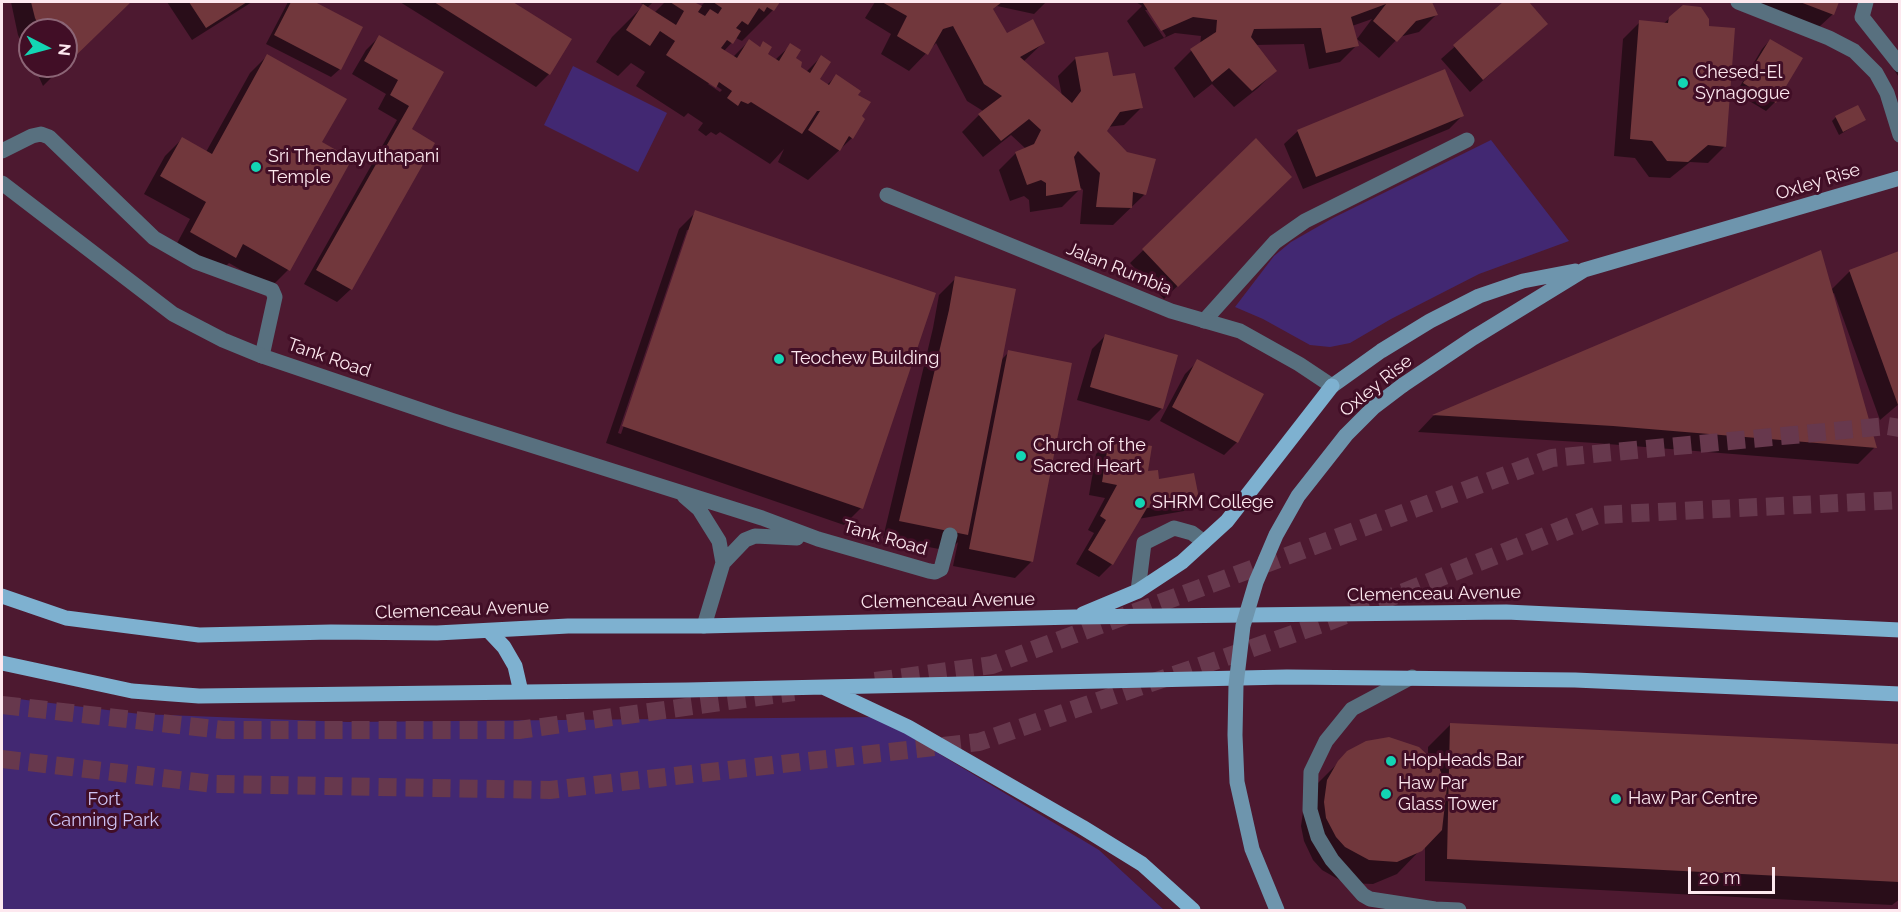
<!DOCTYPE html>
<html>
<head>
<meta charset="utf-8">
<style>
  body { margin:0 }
  #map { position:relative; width:1901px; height:912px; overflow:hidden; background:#4d1930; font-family:Raleway,sans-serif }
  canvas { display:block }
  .frame { position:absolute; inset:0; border:3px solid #fde8ef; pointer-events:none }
  .north { position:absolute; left:18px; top:18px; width:60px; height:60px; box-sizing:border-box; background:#410e26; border:2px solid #8c6576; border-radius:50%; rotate:96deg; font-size:16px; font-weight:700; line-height:24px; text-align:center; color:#fde8ef }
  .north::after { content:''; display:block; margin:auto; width:21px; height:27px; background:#13d5b4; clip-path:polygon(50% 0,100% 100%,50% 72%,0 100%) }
  .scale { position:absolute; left:1688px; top:867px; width:87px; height:27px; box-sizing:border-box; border:3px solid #fde8ef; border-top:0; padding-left:8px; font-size:18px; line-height:21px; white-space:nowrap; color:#fde8ef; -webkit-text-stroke:4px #410e26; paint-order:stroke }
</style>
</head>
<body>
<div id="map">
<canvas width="1901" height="912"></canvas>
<div class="frame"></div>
<div class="north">N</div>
<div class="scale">20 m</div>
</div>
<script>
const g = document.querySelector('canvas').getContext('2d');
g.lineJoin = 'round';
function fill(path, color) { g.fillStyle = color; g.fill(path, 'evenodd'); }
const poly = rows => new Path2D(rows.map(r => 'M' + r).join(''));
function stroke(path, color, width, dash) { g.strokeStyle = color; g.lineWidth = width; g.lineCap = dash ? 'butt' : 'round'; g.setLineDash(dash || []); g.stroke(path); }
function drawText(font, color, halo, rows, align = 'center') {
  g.font = font + ' Raleway,sans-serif'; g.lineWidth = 6; g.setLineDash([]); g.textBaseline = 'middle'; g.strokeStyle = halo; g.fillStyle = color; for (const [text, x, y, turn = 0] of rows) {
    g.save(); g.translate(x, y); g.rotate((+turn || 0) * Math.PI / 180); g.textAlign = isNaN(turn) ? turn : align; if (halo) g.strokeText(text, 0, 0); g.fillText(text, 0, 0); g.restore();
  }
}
fill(poly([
  [573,66,667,113,638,172,544,125],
  [1491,140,1569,241,1479,274,1391,319,1350,343,1330,347,1310,345,1263,319,1235,307,1274,256,1291,242,1333,218],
  [2,697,140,714,348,722,878,717,1099,850,1164,910,2,910]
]), '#422872');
fill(poly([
  [11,2,129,2,66,63,66,30,30,30,30,59,18,35],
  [167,2,252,2,192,40],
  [288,2,312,2,361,27,340,69,331,77,266,44],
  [400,2,510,2,570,39,549,74,536,87],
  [639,2,653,2,647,8,654,13,665,2,691,2,700,7,705,2,778,2,773,10,742,41,736,38,724,51,733,57,749,41,759,48,763,43,766,54,775,60,791,45,794,58,799,67,806,72,821,57,818,79,827,85,836,76,856,95,860,117,852,138,808,180,778,162,784,149,770,164,720,132,716,135,711,132,706,136,698,130,703,123,688,113,684,117,636,86,645,72,631,63,618,76,596,62,612,37,644,5],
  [711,82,722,90,720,92,708,84],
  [875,2,1046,2,1034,14,997,6,992,10,1007,35,1043,43,1023,62,1062,96,1058,76,1075,59,1112,78,1141,108,1124,125,1107,127,1105,131,1144,195,1113,225,1080,224,1083,190,1081,188,1062,207,1030,212,1029,200,1024,196,1010,201,999,170,1016,153,1025,148,1011,135,983,157,962,132,983,111,967,101,936,43,909,71,881,54,891,34,865,18],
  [1136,2,1430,2,1436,15,1419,32,1399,37,1379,58,1357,39,1372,19,1352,26,1357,45,1340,62,1309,69,1304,44,1255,45,1275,71,1258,88,1234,107,1212,84,1194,98,1174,68,1191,51,1200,45,1201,36,1175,33,1164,38,1166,36,1149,10,1145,10,1164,38,1144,47,1127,21,1142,6],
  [1505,2,1527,2,1546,24,1470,92,1441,59],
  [1753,2,1837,2,1833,14,1819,27],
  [1670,18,1725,146,1708,163,1690,162,1670,178,1649,177,1635,158,1614,156,1623,39,1640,22,1663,24],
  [379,37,442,73,410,130,433,143,351,289,337,302,304,284,397,120,378,109,386,94,352,74,366,50],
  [1770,40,1775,102,1766,111,1736,93,1762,49],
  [267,56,320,143,288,270,271,287,229,263,218,274,174,249,190,219,144,194,165,156,182,139,206,152,250,73],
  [1900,57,1900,79,1891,65],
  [34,66,63,66,43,86],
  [1462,116,1449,129,1303,189,1284,144,1298,131],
  [1836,117,1864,120,1839,135,1832,121],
  [1256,141,1290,177,1164,299,1130,263],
  [696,212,861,508,844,525,606,443,679,229],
  [687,230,690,230,621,434,618,433],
  [1820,252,1831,290,1849,272,1900,253,1900,403,1880,420,1834,293,1832,294,1875,447,1858,464,1595,443,1418,432,1433,416],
  [956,278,1000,361,1009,352,1032,561,1015,578,953,566,958,542,949,551,883,538,933,328,939,295],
  [1105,336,1162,408,1149,421,1077,400,1092,349],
  [1198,361,1237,442,1224,455,1160,421,1185,374],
  [1109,441,1146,473,1197,498,1184,511,1138,519,1112,564,1099,577,1076,564,1094,533,1088,530,1105,498,1089,495,1096,454],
  [1451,724,1900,746,1900,899,1892,905,1425,881,1425,845,1397,874,1373,884,1345,883,1322,870,1313,860,1304,841,1301,826,1304,805,1315,786,1348,753,1428,757,1428,747]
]), '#0007');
fill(poly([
  [31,2,131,2,66,65,66,30,41,30,35,18],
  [189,2,247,2,206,28],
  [291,2,315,2,363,27,341,70,274,35],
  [434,2,513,2,572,39,550,75],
  [670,2,694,2,702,6,698,12,705,16,710,9,718,14,722,8,713,2,780,2,774,11,767,7,764,12,759,8,748,25,742,21,736,28,741,31,733,44,727,40,721,48,737,58,749,39,760,47,763,41,772,47,768,54,779,61,790,43,801,50,796,58,802,62,801,67,810,73,821,55,831,62,820,79,829,85,836,74,861,91,858,95,871,102,862,116,865,119,853,139,849,136,840,151,808,130,820,111,817,111,802,134,751,102,748,104,741,101,738,106,727,98,732,91,719,82,716,88,666,55,675,41,660,31,650,46,626,30,643,4,676,25,684,11],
  [882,2,1002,2,993,9,1007,33,1033,19,1045,43,1020,57,1072,103,1081,91,1075,57,1108,52,1113,76,1135,73,1143,108,1120,112,1107,131,1127,152,1156,159,1146,195,1133,192,1132,208,1096,207,1100,173,1078,151,1074,157,1081,190,1046,196,1046,183,1041,180,1027,185,1015,152,1034,144,1041,130,1029,119,1001,141,978,114,1002,96,984,84,953,26,943,29,928,55,897,36,907,16],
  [1147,2,1432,2,1438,15,1416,21,1397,42,1373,21,1386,4,1351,17,1359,46,1326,53,1321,28,1254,29,1251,37,1277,71,1252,91,1229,68,1212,82,1190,49,1216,32,1217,20,1193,17,1161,31,1143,3],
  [1503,2,1529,2,1548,24,1483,80,1453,45],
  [1800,2,1839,2,1834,15],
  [1683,5,1701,7,1709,19,1709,26,1735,28,1726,147,1708,145,1688,162,1667,161,1652,141,1630,139,1639,20,1668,23,1669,17],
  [379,35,444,72,412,129,435,143,352,290,316,270,409,106,390,95,398,80,364,61],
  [1770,39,1803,58,1776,103,1743,83],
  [267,54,347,99,322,142,352,159,290,271,243,244,236,258,190,232,206,202,160,176,182,137,212,154],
  [1445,69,1464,116,1316,177,1297,130],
  [1858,105,1866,120,1843,132,1835,116],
  [1256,138,1292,177,1178,287,1142,249],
  [695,210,936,293,863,509,622,426],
  [1821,250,1877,448,1613,426,1432,415],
  [1899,251,1899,403,1898,405,1849,270],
  [955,276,1016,289,968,535,899,521,949,310],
  [1105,334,1178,355,1163,409,1090,387],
  [1008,350,1072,363,1033,562,969,549],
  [1197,359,1264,394,1238,443,1172,407],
  [1109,439,1152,446,1148,471,1158,470,1159,479,1194,473,1199,498,1147,508,1113,565,1088,550,1106,520,1100,516,1117,485,1102,482],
  [1450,723,1899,744,1899,882,1447,859],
  [1389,737,1419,747,1438,765,1447,787,1442,830,1422,851,1397,862,1369,860,1345,847,1336,837,1326,818,1324,802,1327,780,1338,761,1347,751,1366,741]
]), '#71373c');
stroke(poly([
  [875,681,992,665,1552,458,1887,426,1900,428],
  [2,705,223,730,519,730,794,692],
  [2,759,214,784,550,790,979,742,1328,622,1598,515,1900,500]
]), '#67384d', 18, [18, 9]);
stroke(poly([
  [1866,2,1862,17,1900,65],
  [2,151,32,136,41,134,49,137,154,238,196,262,272,290,275,297,262,356],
  [1204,321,1275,242,1305,221,1467,140],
  [1138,591,1144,543,1174,528,1192,533,1204,542]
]), '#58707f', 15);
stroke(poly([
  [1738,2,1829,38,1854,51,1876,73,1887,93,1900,135],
  [2,183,173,314,223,340,262,356,451,420,762,518,818,539,929,571,935,572,941,569,950,535],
  [887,195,1171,311,1240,331,1299,364,1332,386],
  [684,496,699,509,719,541,723,563,704,626],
  [723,563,745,540,755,536,797,538],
  [1412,677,1352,709,1326,741,1311,772,1310,810,1318,837,1332,860,1363,895,1370,899,1435,909,1459,910]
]), '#58707f', 15);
stroke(poly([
  [1403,385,1473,338,1584,270,1900,178],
  [1332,386,1381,351,1430,321,1479,296,1523,281,1575,271]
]), '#6e95ad', 15);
stroke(poly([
  [2,596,66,618,199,635,331,632,437,633,568,626,704,626,1075,617,1506,612,1900,630],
  [1083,614,1138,591,1182,562,1227,521,1332,386],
  [489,631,504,647,515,666,521,692],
  [2,663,132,691,199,696,687,690,1287,677,1575,680,1900,694],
  [825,688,908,727,1082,827,1142,864,1193,910]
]), '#7eb1d0', 15);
stroke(poly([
  [1277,910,1252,849,1237,782,1235,735,1236,685,1243,626,1256,582,1276,535,1298,496,1346,435,1374,407,1403,385]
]), '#6e95ad', 15);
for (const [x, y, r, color] of [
  [1683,83,6,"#13d5b4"],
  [256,167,6,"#13d5b4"],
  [779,359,6,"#13d5b4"],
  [1021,456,6,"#13d5b4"],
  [1140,503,6,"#13d5b4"],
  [1391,761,6,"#13d5b4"],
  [1386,794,6,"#13d5b4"],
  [1616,799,6,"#13d5b4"]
]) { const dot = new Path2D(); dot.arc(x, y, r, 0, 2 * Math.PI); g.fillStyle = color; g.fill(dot); stroke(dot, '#410e26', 2); }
drawText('18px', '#fde8ef', '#410e26', [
  ["Chesed-El",1695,73],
  ["Synagogue",1695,94],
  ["Sri Thendayuthapani",268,157],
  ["Temple",268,178],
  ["Teochew Building",791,359],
  ["Church of the",1033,446],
  ["Sacred Heart",1033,467],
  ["SHRM College",1152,503],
  ["HopHeads Bar",1403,761],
  ["Haw Par",1398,784],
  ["Glass Tower",1398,805],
  ["Haw Par Centre",1628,799]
], 'left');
drawText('18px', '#fde8ef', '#410e26', [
  ["Oxley Rise",1818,182,-17],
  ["Jalan Rumbia",1119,269,22],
  ["Tank Road",329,358,19],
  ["Oxley Rise",1376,386,-39],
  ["Tank Road",885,538,16],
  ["Clemenceau Avenue",1434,594,-1],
  ["Clemenceau Avenue",948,601,-1],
  ["Clemenceau Avenue",462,610,-2]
]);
drawText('18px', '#cfc4f5', '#410e26', [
  ["Fort",104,800],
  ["Canning Park",104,821]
]);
</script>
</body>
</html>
